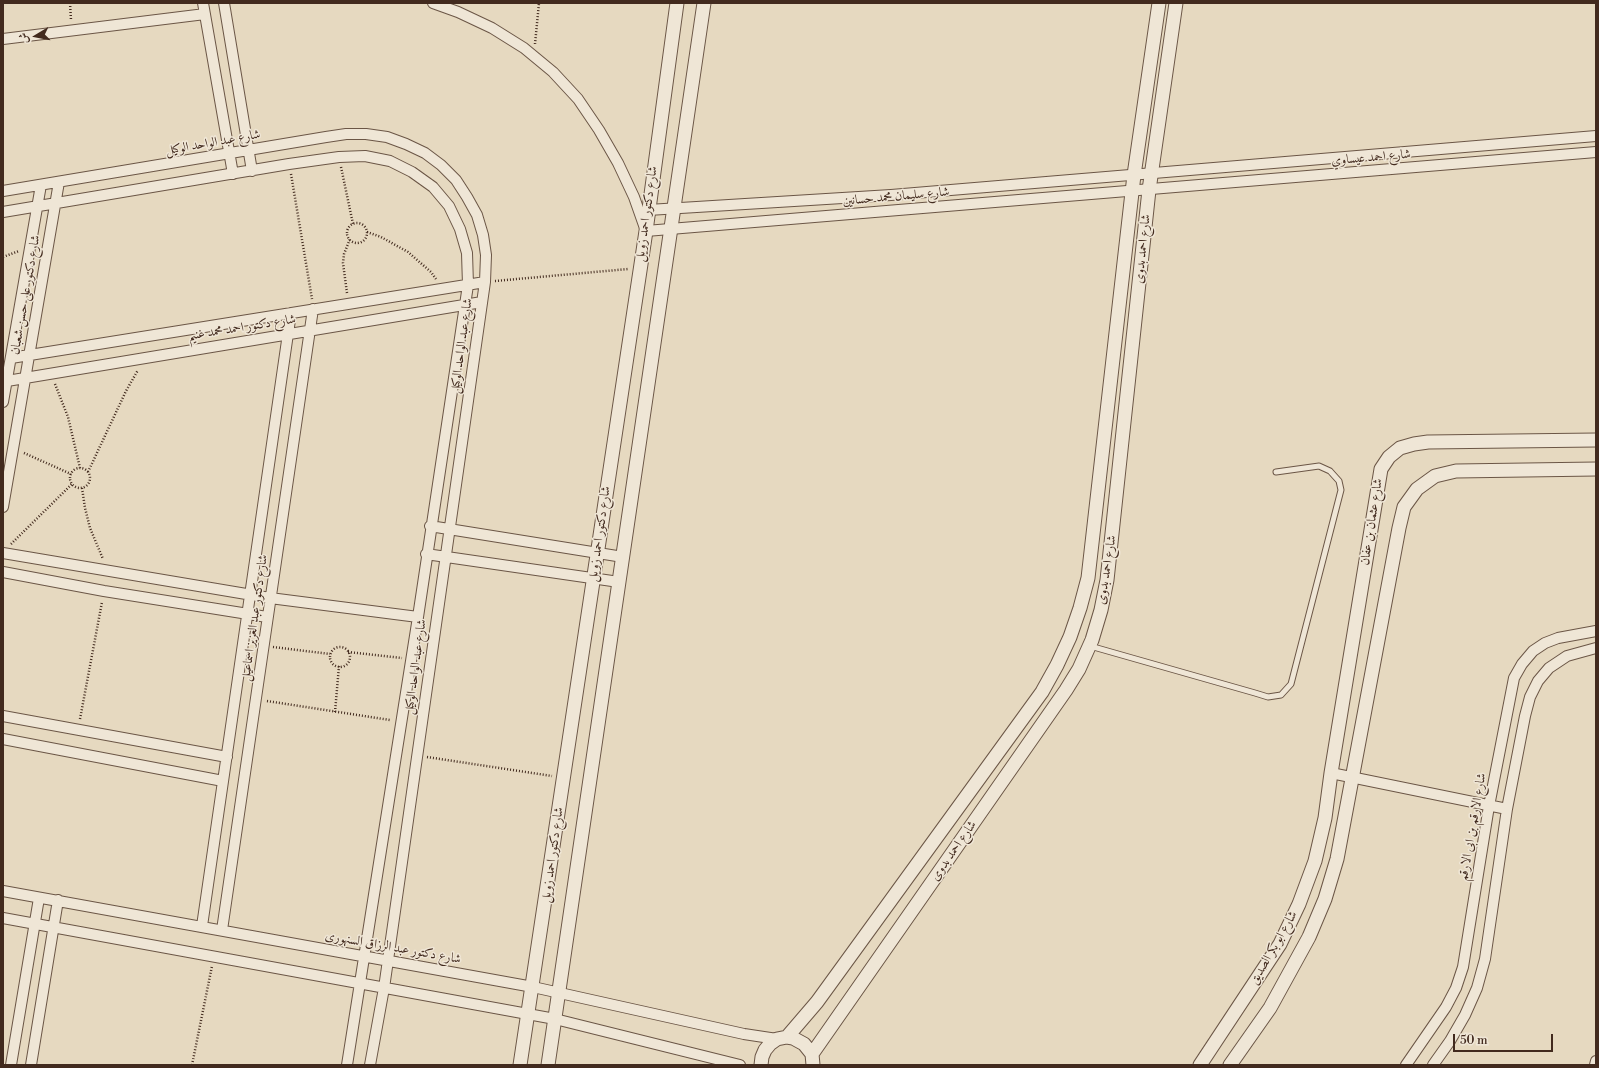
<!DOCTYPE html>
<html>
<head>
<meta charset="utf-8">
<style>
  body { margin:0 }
  #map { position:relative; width:1599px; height:1068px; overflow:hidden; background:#e6d9c0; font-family:"Libre Bodoni",Amiri,serif }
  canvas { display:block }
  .frame { position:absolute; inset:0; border:4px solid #422a1e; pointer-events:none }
  .north { position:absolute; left:16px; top:16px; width:40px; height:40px; -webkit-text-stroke:3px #efe6d6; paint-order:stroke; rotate:260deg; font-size:11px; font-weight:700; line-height:16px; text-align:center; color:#422a1e }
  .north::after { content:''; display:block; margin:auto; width:14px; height:18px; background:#422a1e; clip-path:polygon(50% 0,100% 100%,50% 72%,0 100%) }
  .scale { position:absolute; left:1453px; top:1034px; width:100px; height:18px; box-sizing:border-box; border:2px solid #422a1e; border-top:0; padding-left:5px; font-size:12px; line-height:14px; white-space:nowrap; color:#422a1e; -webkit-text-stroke:3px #efe6d6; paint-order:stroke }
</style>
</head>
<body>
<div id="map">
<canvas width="1599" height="1068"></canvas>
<div class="frame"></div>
<div class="north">ش</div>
<div class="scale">50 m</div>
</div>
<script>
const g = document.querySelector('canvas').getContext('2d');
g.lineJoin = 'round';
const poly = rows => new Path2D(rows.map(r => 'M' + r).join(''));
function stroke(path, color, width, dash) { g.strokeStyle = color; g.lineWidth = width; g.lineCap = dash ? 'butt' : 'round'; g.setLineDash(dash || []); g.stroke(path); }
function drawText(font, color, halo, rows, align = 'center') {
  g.font = font + ' "Libre Bodoni",Amiri,serif'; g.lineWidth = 3; g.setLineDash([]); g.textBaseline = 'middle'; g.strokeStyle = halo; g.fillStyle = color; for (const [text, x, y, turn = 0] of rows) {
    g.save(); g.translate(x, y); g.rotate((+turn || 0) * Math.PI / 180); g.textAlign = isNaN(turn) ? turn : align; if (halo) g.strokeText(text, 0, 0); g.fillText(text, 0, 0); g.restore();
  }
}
const service = poly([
  [1090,646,1255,693,1268,697,1281,695,1291,684,1341,490,1339,481,1330,471,1319,466,1276,472]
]);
const minor = poly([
  [203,3,233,174],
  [224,3,252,171],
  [433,3,458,12,492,28,524,48,553,72,578,99,599,130,618,163,634,197,646,231,1596,152],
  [3,39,205,14],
  [3,191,326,137,346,134,366,134,387,137,406,144,425,153,441,165,456,180,467,197,477,215,483,235,486,255,485,282,384,988,370,1065],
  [648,210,891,195,1596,136],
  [3,212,289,164,339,157,365,156,390,161,412,172,433,187,449,206,460,229,467,253,468,285,418,617,347,1065],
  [11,358,485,282],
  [7,381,482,302],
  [3,402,41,185],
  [3,507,59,182],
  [430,526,623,557],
  [3,553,270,598,418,617],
  [426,554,619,582],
  [3,572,104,591,267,617],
  [3,716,227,757],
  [3,739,223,781],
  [1331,773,1507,809],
  [3,891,533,987,744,1034,777,1039],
  [3,918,555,1019,740,1065],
  [202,926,291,313],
  [222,930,313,309],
  [11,1065,39,898],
  [31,1065,58,900],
  [1406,1065,1446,1007,1456,988,1463,967,1489,806,1514,678,1522,664,1533,651,1545,643,1558,638,1596,631],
  [1433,1065,1450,1041,1465,1015,1477,988,1485,959,1507,809,1525,716,1530,697,1538,681,1549,668,1567,656,1596,648],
  [1595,1065,1596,1061]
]);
const tertiary = poly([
  [787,1037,817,1002,1042,692,1057,665,1070,637,1080,608,1088,578,1134,175,1159,3],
  [812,1054,1066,690,1079,669,1092,640,1101,610,1107,580,1149,190,1176,3],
  [520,1065,646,231,677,3],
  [548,1065,704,3],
  [761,1065,762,1057,765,1050,770,1044,777,1039,787,1037,793,1038,804,1044,812,1054,813,1065],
  [1200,1065,1280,944,1299,904,1315,861,1325,818,1331,773,1381,469,1389,457,1400,448,1414,444,1428,442,1596,440],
  [1230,1065,1270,1008,1309,937,1325,899,1337,859,1399,528,1404,507,1417,489,1435,476,1456,471,1596,469]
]);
stroke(service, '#6b5646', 7);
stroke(minor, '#6b5646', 12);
stroke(tertiary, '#6b5646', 15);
stroke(poly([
  [70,3,71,20],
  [535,44,539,3],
  [341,167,353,224],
  [291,174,312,299],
  '347 233a10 10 0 1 1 20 0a10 10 0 1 1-20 0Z',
  [367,232,381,237,408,252,431,272,436,279],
  [3,257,19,251],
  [495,281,628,269],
  [347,293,343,263,344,254,350,239],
  [55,384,68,417,80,468],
  [24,453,71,474],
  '70 478a10 10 0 1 1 20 0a10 10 0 1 1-20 0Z',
  [88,472,126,391,138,370],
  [82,488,85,508,90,528,103,559],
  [11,544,72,484],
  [273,647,330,654],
  '330 657a10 10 0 1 1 20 0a10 10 0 1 1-20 0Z',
  [348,652,402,658],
  [267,701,390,720],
  [335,712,339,666],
  [80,719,102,602],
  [427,757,552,776],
  [192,1065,212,966]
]), '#422a1e', 2.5, [1, 2]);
stroke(service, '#efe6d6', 5);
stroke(minor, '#efe6d6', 10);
stroke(tertiary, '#efe6d6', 13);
drawText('13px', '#422a1e', '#efe6d6', [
  ["شارع عبد الواحد الوكيل",213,143,-10],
  ["شارع احمد عيساوي",1371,158,-5],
  ["شارع سليمان محمد حسانين",896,197,-5],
  ["شارع دكتور احمد زويل",647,214,-82],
  ["شارع احمد بدوى",1143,249,-84],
  ["شارع دكتور على حسن شعبان",26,295,-80],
  ["شارع دكتور احمد محمد غنيم",242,328,-9],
  ["شارع عبد الواحد الوكيل",462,346,-82],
  ["شارع عثمان بن عفان",1372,522,-81],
  ["شارع دكتور احمد زويل",600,534,-82],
  ["شارع احمد بدوى",1107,570,-81],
  ["شارع دكتور عبد العزيز اسماعيل",255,618,-82],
  ["شارع عبد الواحد الوكيل",416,667,-82],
  ["شارع الارقم بن ابى الارقم",1473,827,-80],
  ["شارع احمد بدوى",954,851,-55],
  ["شارع دكتور احمد زويل",553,855,-82],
  ["شارع دكتور عبد الرزاق السنهورى",393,948,10],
  ["شارع ابو بكر الصديق",1274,948,-60]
]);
</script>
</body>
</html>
